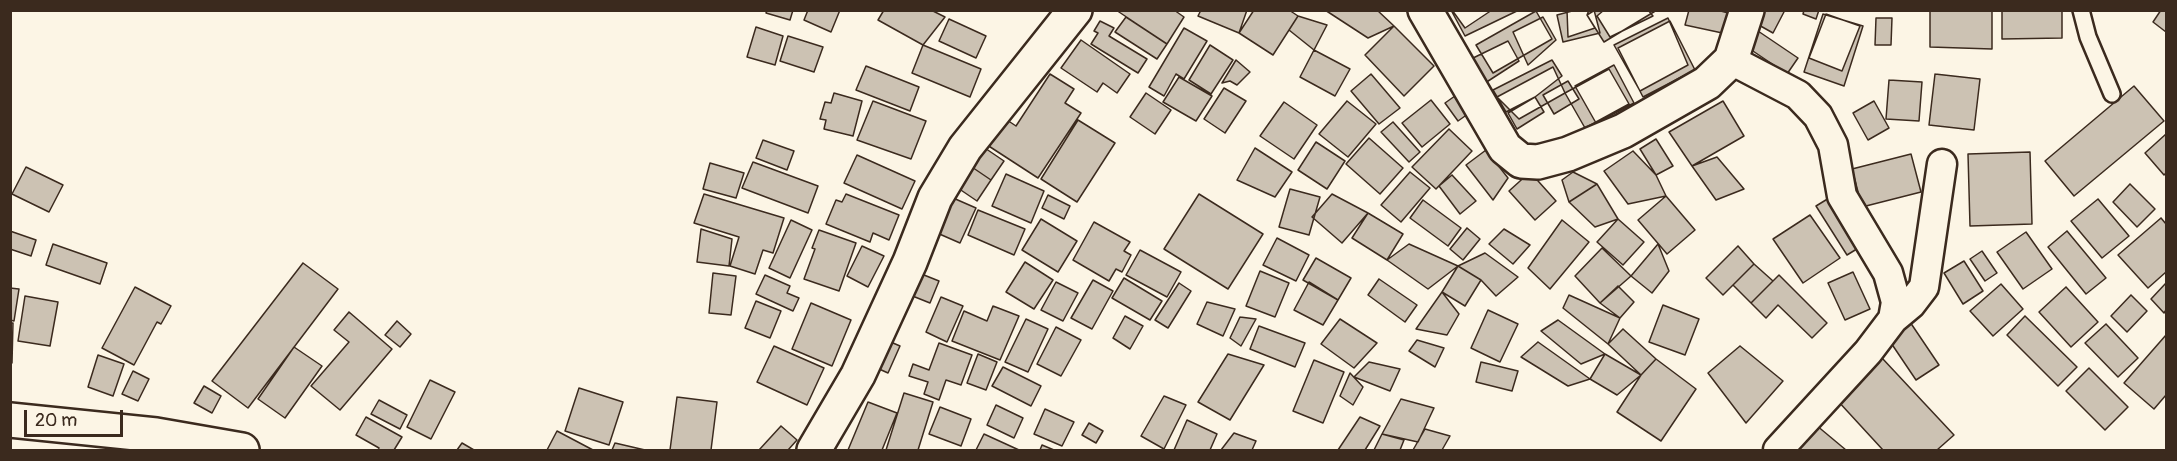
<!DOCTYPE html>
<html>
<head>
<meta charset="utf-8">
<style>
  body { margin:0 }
  #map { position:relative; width:2177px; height:461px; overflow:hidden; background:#fcf5e5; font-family:Pangolin,sans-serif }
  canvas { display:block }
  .frame { position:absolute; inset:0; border:12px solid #3b2a1e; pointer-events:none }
  .scale { position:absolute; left:24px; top:410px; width:99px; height:27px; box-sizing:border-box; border:3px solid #3b2a1e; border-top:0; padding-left:8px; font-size:18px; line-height:21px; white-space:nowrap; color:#3b2a1e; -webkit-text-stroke:4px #fcf5e5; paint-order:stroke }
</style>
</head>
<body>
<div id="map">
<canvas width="2177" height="461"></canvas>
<div class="frame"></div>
<div class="scale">20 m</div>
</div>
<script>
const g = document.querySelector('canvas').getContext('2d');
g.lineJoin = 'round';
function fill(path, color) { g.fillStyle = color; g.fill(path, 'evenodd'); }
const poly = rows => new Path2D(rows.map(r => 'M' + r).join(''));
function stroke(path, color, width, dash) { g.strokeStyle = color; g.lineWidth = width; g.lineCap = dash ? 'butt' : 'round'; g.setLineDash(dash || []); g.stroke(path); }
const building = poly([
  [767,10,793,10,790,20,766,13,767,10],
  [808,10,840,10,831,32,804,20,808,10],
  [884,10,931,10,945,17,923,45,878,20,884,10],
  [1116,10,1174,10,1184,17,1167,44,1116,10],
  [1201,10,1247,10,1239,33,1198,16,1201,10],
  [1254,10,1289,10,1298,16,1273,55,1239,33,1254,10],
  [1325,10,1377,10,1394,26,1368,38,1325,10],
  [1451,10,1519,10,1465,36,1451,10],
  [1452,10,1492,10,1465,28,1452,10],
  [1567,10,1589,10,1587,15,1595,28,1568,37,1567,10],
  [1576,10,1594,10,1600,33,1563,42,1557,15,1576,10],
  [1595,10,1657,10,1604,42,1587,15,1595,10],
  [1604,10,1648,10,1653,16,1610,37,1597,16,1604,10],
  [1689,10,1717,10,1732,14,1727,34,1685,25,1689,10],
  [1764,10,1785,10,1773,33,1757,24,1764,10],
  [1804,10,1819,10,1816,19,1803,14,1804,10],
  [1930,10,1992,10,1992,49,1930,47,1930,10],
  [2002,10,2062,10,2062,38,2002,39,2002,10],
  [2161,10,2166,10,2166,32,2153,22,2161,10],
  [1536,11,1552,39,1493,73,1476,45,1536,11],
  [1823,14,1863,26,1844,86,1804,72,1823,14],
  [1826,14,1860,26,1842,71,1809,58,1826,14],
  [1298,16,1327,25,1314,50,1289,30,1298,16],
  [1126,17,1167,44,1157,59,1115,32,1126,17],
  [1543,17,1556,40,1528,65,1513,32,1543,17],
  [1668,18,1688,65,1640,91,1614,45,1668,18],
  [1876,18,1892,18,1891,45,1875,45,1876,18],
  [949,19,986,36,976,58,939,41,949,19],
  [1100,21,1114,28,1109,36,1147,59,1138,73,1091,44,1098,33,1094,31,1100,21],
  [1670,21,1695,70,1643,97,1618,48,1670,21],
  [1394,26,1434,66,1404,96,1365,55,1394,26],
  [756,27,783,36,775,65,747,57,756,27],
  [1184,28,1207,41,1184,79,1176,74,1164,96,1149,87,1184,28],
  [1758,31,1798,58,1787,74,1747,47,1758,31],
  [788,36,823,47,814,72,780,61,788,36],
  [1081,40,1130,74,1117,93,1103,83,1097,92,1061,68,1081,40],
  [1508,41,1519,61,1482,85,1469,60,1508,41],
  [923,45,981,69,970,97,912,73,923,45],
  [1210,45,1233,60,1211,94,1189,80,1210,45],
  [1314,50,1350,69,1335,96,1300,77,1314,50],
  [1236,60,1250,72,1237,85,1230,81,1222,83,1236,60],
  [1552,60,1562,76,1535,97,1506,112,1493,90,1552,60],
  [1614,65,1634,103,1596,123,1575,86,1614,65],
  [866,66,919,87,910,111,856,90,866,66],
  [1553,67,1565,93,1519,119,1497,97,1553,67],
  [1609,69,1629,104,1585,128,1565,93,1609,69],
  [1050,74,1074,89,1065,103,1081,113,1038,178,981,141,998,114,1016,126,1050,74],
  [1371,74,1400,108,1379,124,1351,91,1371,74],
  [1935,74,1980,79,1974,130,1929,125,1935,74],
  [1179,77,1212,96,1196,121,1163,102,1179,77],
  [1889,80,1922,82,1919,121,1886,119,1889,80],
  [1568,81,1579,99,1554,114,1543,95,1568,81],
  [2134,86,2164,121,2074,196,2045,161,2134,86],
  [1224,88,1246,101,1225,133,1204,119,1224,88],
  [1462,91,1475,109,1458,121,1445,103,1462,91],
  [834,93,862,101,853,136,824,129,826,120,820,119,825,102,831,103,834,93],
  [1146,93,1171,110,1155,134,1130,117,1146,93],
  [1535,97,1544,112,1517,129,1508,113,1535,97],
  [1431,100,1450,124,1422,147,1402,123,1431,100],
  [873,101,926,121,911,159,857,140,873,101],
  [1347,101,1376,124,1348,157,1319,134,1347,101],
  [1723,101,1744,136,1692,166,1669,132,1723,101],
  [1874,101,1889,128,1868,140,1853,113,1874,101],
  [1284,102,1317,125,1294,159,1260,136,1284,102],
  [1078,120,1115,143,1077,202,1041,179,1078,120],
  [1393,122,1420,152,1409,162,1381,132,1393,122],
  [1449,129,1472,151,1436,189,1412,167,1449,129],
  [2166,134,2166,173,2164,175,2145,153,2166,134],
  [1369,138,1403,168,1380,194,1346,164,1369,138],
  [1656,139,1673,166,1656,175,1640,149,1656,139],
  [763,140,794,151,787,170,756,158,763,140],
  [976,142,1004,161,991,180,963,161,976,142],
  [1316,142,1345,161,1327,189,1298,170,1316,142],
  [1255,148,1292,172,1275,197,1237,180,1255,148],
  [1486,150,1508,178,1493,200,1466,165,1486,150],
  [1633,151,1656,175,1666,196,1628,204,1604,171,1633,151],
  [2030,152,2032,224,1970,226,1968,154,2030,152],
  [1911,154,1921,192,1862,207,1852,169,1911,154],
  [857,155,915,181,902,209,844,183,857,155],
  [1717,157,1744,189,1716,200,1692,166,1717,157],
  [963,161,991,180,977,201,949,182,963,161],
  [753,162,818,186,808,213,742,188,753,162],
  [710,163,744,173,736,198,703,189,710,163],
  [26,167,63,185,49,212,12,194,26,167],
  [1410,172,1430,188,1401,222,1381,205,1410,172],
  [1530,172,1556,201,1535,220,1509,191,1530,172],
  [1573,172,1597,184,1569,202,1562,180,1573,172],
  [1006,174,1044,191,1031,223,992,206,1006,174],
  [1452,175,1476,201,1460,214,1439,186,1452,175],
  [1597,184,1618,219,1595,227,1569,202,1597,184],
  [2130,184,2155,209,2137,227,2113,202,2130,184],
  [1290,189,1320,197,1309,235,1279,227,1290,189],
  [704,194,784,218,773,253,763,250,755,274,730,266,739,237,694,223,704,194],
  [846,194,899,215,889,240,873,233,870,242,826,224,836,200,842,202,846,194],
  [944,194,976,208,960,243,928,229,944,194],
  [1199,194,1263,234,1228,289,1164,249,1199,194],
  [1332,194,1368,213,1342,243,1312,217,1332,194],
  [1048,195,1070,206,1064,219,1042,208,1048,195],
  [1834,195,1865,244,1847,255,1816,206,1834,195],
  [1666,196,1695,230,1667,254,1638,220,1666,196],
  [2098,199,2129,236,2102,258,2071,221,2098,199],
  [1423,200,1461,228,1448,246,1410,218,1423,200],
  [978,210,1025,229,1014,255,968,235,978,210],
  [1368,213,1403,234,1387,260,1352,238,1368,213],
  [1810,215,1840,258,1803,283,1773,239,1810,215],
  [2161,218,2166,224,2166,272,2148,288,2118,255,2161,218],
  [1041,219,1077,241,1058,272,1022,250,1041,219],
  [1618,219,1644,242,1623,265,1597,242,1618,219],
  [791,220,812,230,790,278,769,268,791,220],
  [1562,220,1589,242,1550,289,1528,268,1562,220],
  [1094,222,1130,242,1124,251,1131,255,1122,272,1116,269,1109,281,1073,260,1094,222],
  [1467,228,1480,239,1463,260,1450,249,1467,228],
  [701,229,732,239,729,266,697,262,701,229],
  [1504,229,1530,245,1513,264,1489,244,1504,229],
  [819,230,856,243,839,291,804,279,815,249,812,248,819,230],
  [10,231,36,240,31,256,10,249,10,231],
  [2067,231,2106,278,2086,294,2048,247,2067,231],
  [2026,232,2052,269,2023,289,1997,252,2026,232],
  [1277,238,1309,255,1296,281,1263,265,1277,238],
  [53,244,107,263,100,284,46,265,53,244],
  [1409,244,1458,266,1428,289,1387,260,1409,244],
  [1658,244,1669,271,1652,293,1631,276,1658,244],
  [862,246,884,256,868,287,847,276,862,246],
  [1738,246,1754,264,1723,295,1706,278,1738,246],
  [1602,248,1631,276,1600,303,1575,276,1602,248],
  [1140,250,1181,272,1167,297,1126,275,1140,250],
  [1982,251,1997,273,1985,281,1970,259,1982,251],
  [1485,253,1518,277,1496,296,1481,280,1458,266,1485,253],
  [1316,258,1351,278,1338,300,1303,280,1316,258],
  [1964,261,1983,291,1963,304,1944,273,1964,261],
  [1025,262,1053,280,1034,309,1006,292,1025,262],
  [303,263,338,289,248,408,212,381,303,263],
  [1754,264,1773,281,1751,303,1733,285,1754,264],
  [1458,266,1481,280,1465,306,1442,292,1458,266],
  [914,271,939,281,930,303,905,293,914,271],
  [1260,271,1289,283,1275,317,1246,306,1260,271],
  [1853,272,1870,309,1845,320,1828,283,1853,272],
  [713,273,736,276,731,315,709,313,713,273],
  [765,275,790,286,787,293,799,298,793,311,756,294,765,275],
  [1779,275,1827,323,1812,338,1778,305,1766,318,1751,303,1779,275],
  [1124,278,1162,301,1150,320,1112,298,1124,278],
  [1379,279,1417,305,1405,322,1368,295,1379,279],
  [1093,280,1113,291,1092,329,1071,318,1093,280],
  [1056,282,1078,293,1063,321,1041,310,1056,282],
  [1309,282,1338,300,1323,325,1294,310,1309,282],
  [1179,283,1191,291,1168,328,1155,320,1179,283],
  [2166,283,2166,310,2164,313,2151,299,2166,283],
  [2001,284,2023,309,1993,336,1970,311,2001,284],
  [1618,286,1634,302,1620,318,1600,303,1618,286],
  [135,287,171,306,161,324,157,322,134,365,102,348,135,287],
  [2066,287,2098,322,2071,347,2039,312,2066,287],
  [10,288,19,289,14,321,10,320,10,288],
  [1442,292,1459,314,1447,335,1416,329,1442,292],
  [1569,295,1620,318,1608,344,1563,308,1569,295],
  [2131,295,2147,311,2127,332,2111,316,2131,295],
  [25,296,58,302,50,346,18,341,25,296],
  [941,297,963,306,947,342,926,332,941,297],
  [756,301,781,311,770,338,745,328,756,301],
  [1207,302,1235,309,1223,336,1197,324,1207,302],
  [811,303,851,320,832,366,792,349,811,303],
  [1663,305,1699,319,1685,355,1649,342,1663,305],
  [993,306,1019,316,1000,360,952,341,964,311,987,321,993,306],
  [1488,310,1518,324,1500,362,1471,348,1488,310],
  [349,312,392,349,340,410,311,386,349,342,334,330,349,312],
  [1125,316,1143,326,1130,349,1113,338,1125,316],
  [2025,316,2077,367,2058,386,2007,335,2025,316],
  [1240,317,1256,319,1241,346,1230,338,1240,317],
  [1026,319,1048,329,1028,372,1005,362,1026,319],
  [1340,319,1377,343,1354,368,1321,344,1340,319],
  [1558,320,1605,354,1581,364,1541,331,1558,320],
  [397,321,411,334,400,347,385,335,397,321],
  [1910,322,1939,365,1916,380,1887,337,1910,322],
  [10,323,13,323,12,363,10,363,10,323],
  [2106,324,2138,358,2118,377,2085,343,2106,324],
  [1259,326,1305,343,1295,367,1250,349,1259,326],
  [1056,327,1081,340,1061,376,1037,364,1056,327],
  [1623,329,1656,359,1641,375,1608,344,1623,329],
  [2166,335,2166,395,2154,409,2124,383,2166,335],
  [879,337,900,346,888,373,868,364,879,337],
  [1417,340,1444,348,1435,367,1409,351,1417,340],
  [1538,342,1590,379,1568,386,1521,357,1538,342],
  [939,343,972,355,961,385,946,380,939,400,924,394,928,382,909,376,913,364,929,370,939,343],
  [774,346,824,368,807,405,757,382,774,346],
  [1740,346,1783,381,1746,423,1708,373,1740,346],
  [294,347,322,366,285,418,258,399,294,347],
  [978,354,997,362,986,390,967,383,978,354],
  [1228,354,1264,365,1230,420,1198,402,1228,354],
  [1605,354,1641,375,1617,395,1590,379,1605,354],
  [98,355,124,364,113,396,88,387,98,355],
  [1882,358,1954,435,1937,450,1883,450,1837,400,1882,358],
  [1656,359,1696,389,1661,441,1617,412,1641,375,1656,359],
  [1314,360,1344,372,1323,423,1293,411,1314,360],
  [1369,362,1400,369,1390,391,1354,377,1369,362],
  [1481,362,1518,371,1512,391,1476,382,1481,362],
  [1003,367,1041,386,1031,406,992,386,1003,367],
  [2089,368,2128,407,2105,430,2066,391,2089,368],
  [133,371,149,379,138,401,122,394,133,371],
  [1350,373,1363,387,1353,405,1340,396,1350,373],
  [430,380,455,392,431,439,407,427,430,380],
  [204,386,221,396,212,413,194,403,204,386],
  [579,388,623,402,609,445,565,431,579,388],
  [904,393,933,402,918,450,886,450,904,393],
  [1164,396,1186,405,1164,449,1141,436,1164,396],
  [677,397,717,402,711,450,670,450,677,397],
  [1401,399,1434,408,1418,442,1382,434,1401,399],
  [379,400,407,415,400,429,371,414,379,400],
  [868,402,897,413,882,450,848,450,868,402],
  [996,405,1023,418,1014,438,987,425,996,405],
  [940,407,971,419,961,446,929,434,940,407],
  [1045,409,1074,422,1062,446,1034,434,1045,409],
  [366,417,402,437,394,450,378,450,379,448,356,435,366,417],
  [1360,417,1380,426,1365,450,1338,450,1360,417],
  [1187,420,1217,434,1210,450,1174,450,1187,420],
  [1810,420,1846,450,1784,450,1810,420],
  [1089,423,1103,431,1096,443,1082,435,1089,423],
  [781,426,797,440,788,450,759,450,781,426],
  [1425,429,1450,436,1442,450,1413,450,1425,429],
  [557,431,593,450,547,450,557,431],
  [1234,433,1256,441,1252,450,1221,450,1234,433],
  [984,434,1019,450,976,450,984,434],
  [1382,434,1404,440,1400,450,1374,450,1382,434],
  [462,443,474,450,457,450,462,443],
  [615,443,645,450,612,450,615,443],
  [1042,445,1054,450,1040,450,1042,445]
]);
fill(building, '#ccc2b3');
stroke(building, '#3b2a1e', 1.5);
const lane = poly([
  [2081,10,2088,37,2112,94]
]);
const street = poly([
  [1731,60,1798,95,1818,116,1833,145,1842,196,1888,273,1896,302,1893,319,1868,352,1778,450],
  [1893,319,1911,304,1924,287,1942,164]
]);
const secondary = poly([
  [1425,10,1505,148,1521,161,1538,162,1568,154,1623,131,1707,83,1731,60,1747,10],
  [10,420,156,435,242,450],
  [814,450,858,375,910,262,935,198,965,148,1075,10]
]);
stroke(lane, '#3b2a1e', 20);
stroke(street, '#3b2a1e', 33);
stroke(secondary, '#3b2a1e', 38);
stroke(lane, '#fcf5e5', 15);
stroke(street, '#fcf5e5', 28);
stroke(secondary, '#fcf5e5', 33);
</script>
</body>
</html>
